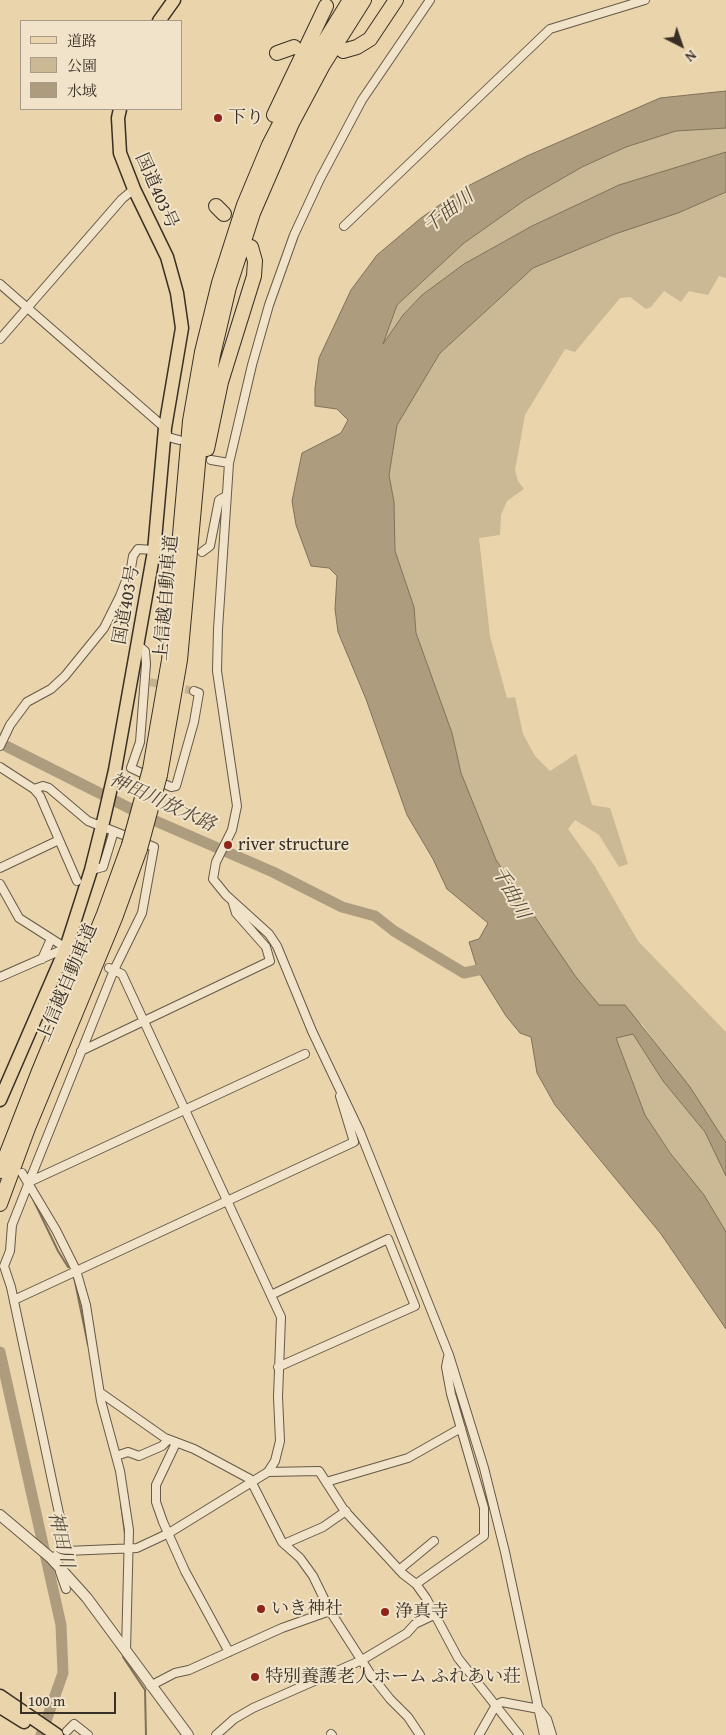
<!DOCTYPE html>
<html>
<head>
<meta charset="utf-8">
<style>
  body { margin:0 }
  #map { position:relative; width:726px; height:1735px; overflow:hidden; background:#e9d4ac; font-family:"Gentium Book Plus","Noto Serif JP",serif }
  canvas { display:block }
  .legend { position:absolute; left:20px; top:20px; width:162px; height:90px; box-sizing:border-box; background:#f1e3c9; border:1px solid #a79b87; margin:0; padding:6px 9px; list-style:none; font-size:15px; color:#393025 }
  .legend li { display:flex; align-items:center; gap:10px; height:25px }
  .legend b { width:25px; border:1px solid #a79b87 }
  .north { position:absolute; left:656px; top:20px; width:50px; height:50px; -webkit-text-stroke:4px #f1e3c9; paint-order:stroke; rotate:139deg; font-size:14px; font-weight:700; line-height:20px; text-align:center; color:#393025 }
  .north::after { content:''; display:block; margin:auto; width:18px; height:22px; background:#393025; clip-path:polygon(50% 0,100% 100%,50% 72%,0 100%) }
  .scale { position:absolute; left:20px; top:1692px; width:96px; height:22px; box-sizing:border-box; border:2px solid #393025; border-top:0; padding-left:6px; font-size:15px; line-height:18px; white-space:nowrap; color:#393025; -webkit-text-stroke:4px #f1e3c9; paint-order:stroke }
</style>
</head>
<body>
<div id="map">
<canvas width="726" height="1735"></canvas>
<ul class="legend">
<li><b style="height:6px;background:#e9d4ac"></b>道路</li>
<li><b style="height:14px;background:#cbb895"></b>公園</li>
<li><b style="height:14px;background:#ad9c7e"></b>水域</li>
</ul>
<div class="north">N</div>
<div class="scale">100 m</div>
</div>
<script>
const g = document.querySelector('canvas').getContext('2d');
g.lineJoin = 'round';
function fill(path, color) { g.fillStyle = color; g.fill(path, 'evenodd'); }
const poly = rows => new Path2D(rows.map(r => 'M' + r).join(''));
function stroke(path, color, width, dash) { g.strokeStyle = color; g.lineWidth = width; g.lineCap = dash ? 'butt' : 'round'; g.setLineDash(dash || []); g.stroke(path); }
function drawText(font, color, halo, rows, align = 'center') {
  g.font = font + ' "Gentium Book Plus","Noto Serif JP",serif'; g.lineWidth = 4; g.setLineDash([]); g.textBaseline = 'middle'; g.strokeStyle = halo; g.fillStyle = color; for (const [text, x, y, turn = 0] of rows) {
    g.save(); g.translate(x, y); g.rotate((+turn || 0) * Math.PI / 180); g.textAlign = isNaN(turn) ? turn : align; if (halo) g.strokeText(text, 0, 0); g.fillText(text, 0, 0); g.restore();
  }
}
fill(poly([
  [726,128,726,152,619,185,532,226,464,264,422,295,403,315,382,347,397,305,417,284,464,243,525,200,582,167,626,147,676,131],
  [726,192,726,278,719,276,708,295,689,291,681,302,664,291,651,307,646,309,630,297,620,298,575,352,565,349,525,415,515,470,518,481,524,489,507,501,501,515,500,535,479,538,490,636,507,698,515,697,523,734,535,756,550,771,576,754,592,805,610,808,628,864,619,867,599,835,575,820,568,829,594,865,638,941,726,1032,726,1143,642,1024,599,1005,576,977,496,860,461,773,452,733,416,633,414,607,395,551,394,502,389,475,397,425,440,353,533,268,615,234,678,213],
  [633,1033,663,1081,705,1132,726,1176,726,1232,645,1115,616,1038]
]), '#cbb895');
const water = poly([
  [726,91,726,128,676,131,626,147,582,167,525,200,464,243,397,305,383,344,403,315,422,295,464,264,532,226,619,185,726,152,726,192,678,213,615,234,533,268,440,353,397,425,389,475,394,502,395,551,414,607,416,633,452,733,461,773,496,860,576,977,599,1005,625,1005,690,1087,726,1143,726,1176,705,1132,663,1081,633,1034,616,1038,645,1115,671,1154,704,1195,726,1232,726,1329,661,1234,555,1105,537,1073,531,1037,520,1033,506,1016,478,971,469,942,479,939,488,923,447,889,433,859,407,815,366,699,338,632,335,609,337,576,329,568,311,566,296,525,292,501,302,453,341,433,348,420,337,409,315,406,315,388,319,358,351,290,377,255,421,218,462,189,527,156,660,98,726,91]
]);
fill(water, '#ad9c7e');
stroke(water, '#7f715a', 1);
stroke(poly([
  [31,1195,58,1251,68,1267],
  [74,1277,88,1345],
  [121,1504,125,1534],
  [123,1657,145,1690,146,1735]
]), '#7f715a', 2);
stroke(poly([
  [0,743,151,819,273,872,342,907,375,916,394,931,464,973,492,967],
  [0,1352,61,1625,63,1673,41,1735]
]), '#ad9c7e', 11);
stroke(poly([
  [150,682,194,691]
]), '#c6b391', 8, [8, 4]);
const minor = poly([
  [430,0,362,100,320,179,294,235,269,305,252,365,229,463,218,629,217,671,237,806,232,830,216,862,213,879,226,895,269,934,277,946,312,1031,360,1132,449,1355,484,1468,505,1552,544,1735],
  [344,226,550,29,645,0],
  [0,284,165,428,168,437,179,440],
  [0,339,122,199,134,189],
  [211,460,229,463],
  [202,552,210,546,219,500,226,496],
  [138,645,145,651,146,664,140,742,131,768,171,787,176,786,194,722,199,693,194,691],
  [0,746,10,725,27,702,51,689,65,676,104,628,120,596,131,568,133,556,138,549,168,551],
  [0,767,34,789,40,796,77,881],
  [34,789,43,786,49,788,88,821,154,847,142,913,114,970,29,1182,12,1225,10,1251,4,1266,11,1287,67,1551],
  [0,868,59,840],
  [91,870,103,867,114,831],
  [0,884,19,918,66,948],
  [42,959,51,939],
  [0,977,66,948],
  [81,1051,270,961,266,947,236,913,233,903],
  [22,1173,56,1230,76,1270,86,1305,101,1401,120,1471,129,1530,126,1651],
  [29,1182,305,1054],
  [271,1295,388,1239,415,1306,278,1367],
  [14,1300,354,1142,340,1096],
  [101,1393,165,1438,194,1449,250,1479,282,1542,300,1558,313,1576,330,1611,371,1675,390,1699,408,1717,420,1735],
  [176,1443,156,1485,156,1502,163,1522,185,1571,229,1652],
  [116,1456,128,1452,139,1456,162,1446,168,1440],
  [268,1472,319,1471,344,1510,403,1574,416,1584,426,1598,458,1658,519,1735],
  [326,1482,408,1458,461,1428],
  [284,1544,323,1527,346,1511],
  [54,1562,51,1558,67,1551,137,1548,169,1533,268,1472,275,1461,280,1441,278,1397,281,1317,122,974,109,968],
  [399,1570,434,1541],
  [60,1572,66,1589],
  [416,1584,484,1536,484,1508,451,1394,446,1367,448,1357],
  [150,1686,175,1673,189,1670,282,1628,330,1611],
  [67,1731,74,1724,88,1735],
  [331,1734,332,1735],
  [216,1735,234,1719,253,1708,362,1660,407,1633,415,1624,434,1615],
  [479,1735,496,1705,502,1702,539,1709,547,1719,552,1735]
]);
const tertiary = poly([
  [66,948,77,952],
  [0,1515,51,1558,87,1598,188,1735]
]);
const primary = poly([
  [0,1696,57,1735],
  [0,1707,24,1722]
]);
const trunk = poly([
  [159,21,174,0],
  [0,1100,66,948,91,870,104,818,115,770,154,551,165,428,182,328,177,293,167,257,134,189,120,153,118,118,120,109]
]);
const motorway = poly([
  [343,51,357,47,370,39,396,0],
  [277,53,294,47],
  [274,115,326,6],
  [216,206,224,214],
  [207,449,221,382,254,276,255,261,251,247],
  [150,769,169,660,190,421,202,352,219,283,244,205,269,145,313,60,350,0],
  [160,775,180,660,202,420,213,355,229,287,253,213,292,123,323,65,364,0],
  [0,1171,39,1071,104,914,129,845],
  [0,1204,28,1128,115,918,140,849]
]);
stroke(minor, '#655947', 10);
stroke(tertiary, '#655947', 12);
stroke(primary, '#393025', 15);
stroke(trunk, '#393025', 15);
stroke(motorway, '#393025', 16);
stroke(minor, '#f1e3c9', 8);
stroke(tertiary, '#f1e3c9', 10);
stroke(primary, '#e9d4ac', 12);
stroke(trunk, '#e9d4ac', 12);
stroke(motorway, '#e9d4ac', 14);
const motorwayBridge = poly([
  [129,845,150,769],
  [140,849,160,775]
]);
stroke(motorwayBridge, '#393025', 16, []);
stroke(motorwayBridge, '#e9d4ac', 14);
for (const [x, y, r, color] of [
  [218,118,5,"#8f2418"],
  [228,845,5,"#8f2418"],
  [261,1609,5,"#8f2418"],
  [385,1612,5,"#8f2418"],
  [255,1677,5,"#8f2418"]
]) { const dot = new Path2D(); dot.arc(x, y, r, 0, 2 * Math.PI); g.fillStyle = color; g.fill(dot); stroke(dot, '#f1e3c9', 2); }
drawText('18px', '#393025', '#f1e3c9', [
  ["下り",228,118],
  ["river structure",238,845],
  ["いき神社",271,1609],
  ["浄真寺",395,1612],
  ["特別養護老人ホーム ふれあい荘",265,1677]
], 'left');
drawText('18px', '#393025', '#f1e3c9', [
  ["国道403号",156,191,66],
  ["上信越自動車道",167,598,-85],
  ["国道403号",127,605,-80],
  ["上信越自動車道",68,983,-67]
]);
drawText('italic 19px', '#564b3b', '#f1e3c9', [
  ["千曲川",449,212,-38],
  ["神田川放水路",162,803,25],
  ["千曲川",510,893,61],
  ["神田川",60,1540,77]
]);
</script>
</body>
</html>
